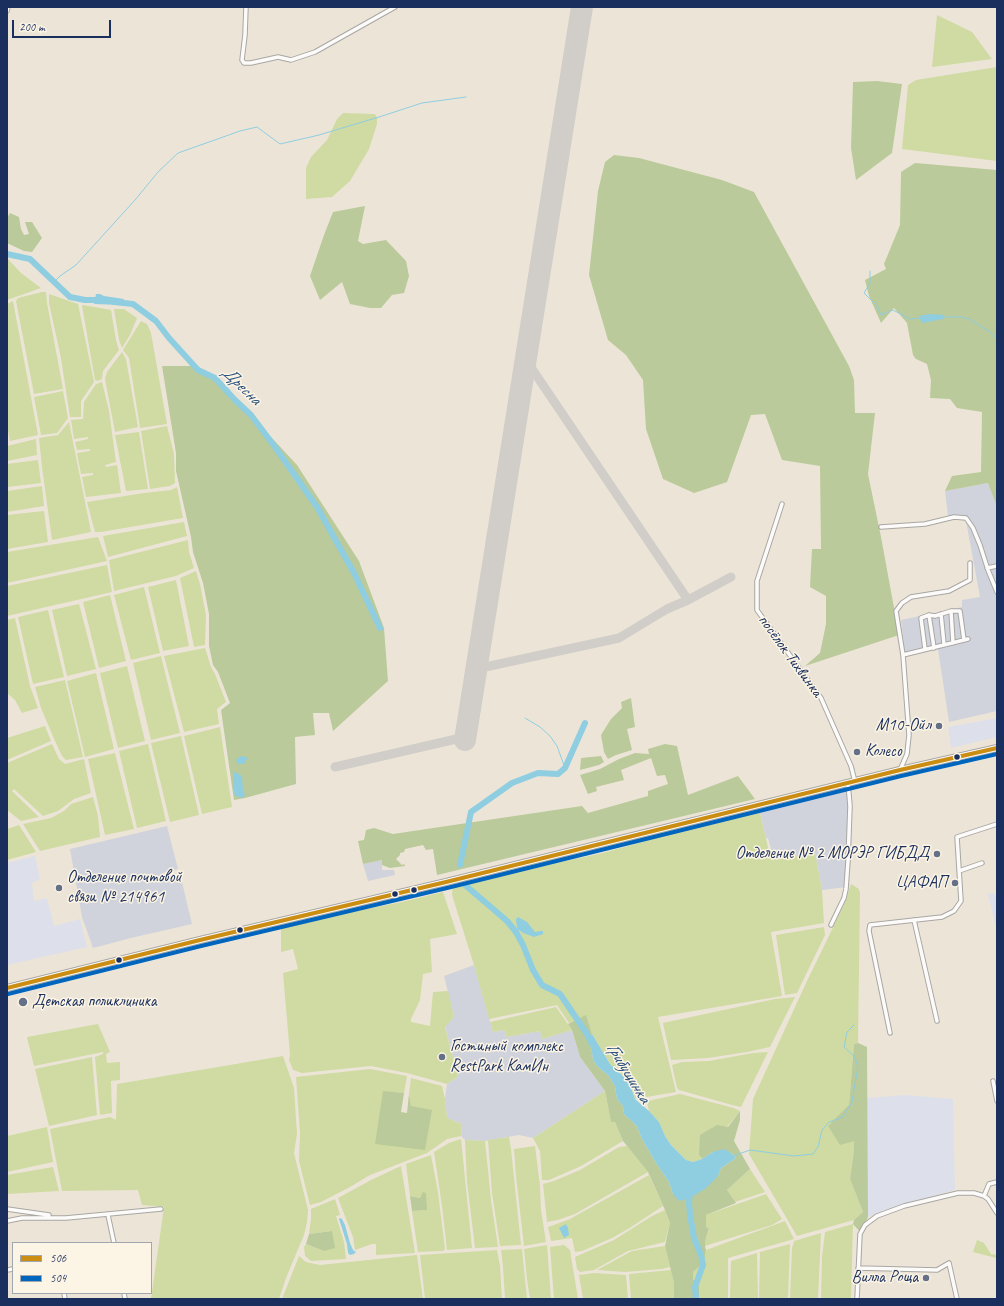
<!DOCTYPE html>
<html>
<head>
<meta charset="utf-8">
<style>
  body { margin:0 }
  #map { position:relative; width:1004px; height:1306px; overflow:hidden; background:#ece5d7; font-family:Caveat,sans-serif }
  canvas { display:block }
  .frame { position:absolute; inset:0; border:8px solid #1b2f5e; pointer-events:none }
  .legend { position:absolute; left:12px; top:1242px; width:140px; height:52px; box-sizing:border-box; background:#fcf5e5; border:1px solid #a2a6af; margin:0; padding:5px 7px; list-style:none; font-size:12px; color:#1b2f5e }
  .legend li { display:flex; align-items:center; gap:8px; height:20px }
  .legend b { width:20px; border:1px solid #a2a6af }
  .scale { position:absolute; left:12px; top:20px; width:99px; height:18px; box-sizing:border-box; border:2px solid #1b2f5e; border-top:0; padding-left:5px; font-size:12px; line-height:14px; white-space:nowrap; color:#1b2f5e; -webkit-text-stroke:3px #fcf5e5; paint-order:stroke }
</style>
</head>
<body>
<div id="map">
<canvas width="1004" height="1306"></canvas>
<div class="frame"></div>
<ul class="legend">
<li><b style="height:5px;background:#cb8e13"></b>506</li>
<li><b style="height:5px;background:#0065bd"></b>504</li>
</ul>
<div class="scale">200 m</div>
</div>
<script>
const g = document.querySelector('canvas').getContext('2d');
g.lineJoin = 'round';
function fill(path, color) { g.fillStyle = color; g.fill(path, 'evenodd'); }
const poly = rows => new Path2D(rows.map(r => 'M' + r).join(''));
function stroke(path, color, width, dash) { g.strokeStyle = color; g.lineWidth = width; g.lineCap = dash ? 'butt' : 'round'; g.setLineDash(dash || []); g.stroke(path); }
function drawText(font, color, halo, rows, align = 'center') {
  g.font = font + ' Caveat,sans-serif'; g.lineWidth = 3; g.setLineDash([]); g.textBaseline = 'middle'; g.strokeStyle = halo; g.fillStyle = color; for (const [text, x, y, turn = 0] of rows) {
    g.save(); g.translate(x, y); g.rotate((+turn || 0) * Math.PI / 180); g.textAlign = isNaN(turn) ? turn : align; if (halo) g.strokeText(text, 0, 0); g.fillText(text, 0, 0); g.restore();
  }
}
fill(poly([
  [997,718,997,737,951,748,948,727],
  [35,856,40,879,32,883,34,901,47,898,54,926,80,919,87,947,7,965,7,863],
  [994,893,995,896,997,896,997,932,988,894],
  [906,1095,953,1099,955,1190,891,1208,868,1217,867,1098]
]), '#dddfea');
fill(poly([
  [988,483,997,507,997,711,949,722,938,649,905,655,901,620,962,607,962,600,980,597,966,521,948,516,945,491],
  [844,789,850,793,846,887,822,890,815,853,774,860,768,838,766,838,759,809],
  [167,826,178,869,163,873,165,876,180,874,192,924,131,938,93,948,82,917,70,849],
  [382,860,382,870,394,870,395,875,368,881,363,864],
  [474,965,493,1032,504,1030,507,1037,540,1031,542,1039,572,1030,580,1057,605,1091,533,1138,519,1135,485,1141,465,1140,461,1136,462,1124,447,1118,445,1099,447,1084,458,1077,445,1026,454,1017,444,976]
]), '#d0d3db');
fill(poly([
  [937,15,972,32,992,59,932,67],
  [997,67,997,161,902,149,908,85,916,80],
  [343,113,375,114,377,118,377,124,369,149,350,181,332,197,306,199,306,168,311,157,327,140,337,119],
  [7,258,21,273,41,288,7,300],
  [42,292,46,292,47,303,63,389,34,394,16,301,18,298],
  [49,294,78,304,94,382,81,401,81,417,70,417,61,358,49,303],
  [13,301,38,435,10,441,7,426,7,304],
  [83,305,111,310,116,340,119,350,103,371,102,379,98,381,95,380,82,306],
  [114,309,124,309,137,318,130,335,122,348,119,340],
  [141,321,147,324,151,333,167,424,140,428,129,358,123,350],
  [122,352,126,359,138,427,115,432,105,379,107,372],
  [102,382,109,411,116,462,105,465,106,467,117,465,121,493,86,497,82,477,93,475,93,473,81,474,77,453,90,451,90,449,77,450,75,442,88,439,88,437,74,439,71,420,83,419,84,402,96,384],
  [63,391,68,418,57,433,41,435,34,397],
  [69,422,91,532,52,540,42,467,39,438,58,435],
  [167,426,174,454,175,483,170,486,150,489,141,431],
  [139,432,148,489,126,491,115,435],
  [36,439,37,455,7,461,7,446],
  [38,460,41,483,7,487,7,464],
  [42,486,44,506,7,512,7,491],
  [177,487,183,518,101,532,95,532,87,502,144,493,171,490],
  [44,511,48,542,7,549,7,515],
  [184,522,187,536,108,557,103,536],
  [98,537,107,561,7,583,7,552],
  [188,540,189,552,194,568,176,576,114,591,109,560],
  [107,565,112,592,7,616,7,586],
  [196,571,200,584,206,615,205,645,194,647,180,578],
  [176,580,189,646,163,651,148,587],
  [144,587,160,653,131,660,114,595],
  [110,595,126,661,99,668,83,602],
  [79,604,96,669,67,676,52,610],
  [48,610,64,677,33,684,18,617],
  [15,618,30,686,38,708,22,713,15,700,7,693,7,620],
  [205,648,211,667,215,674,226,702,217,709,219,724,184,732,164,656],
  [161,656,180,733,151,740,133,663],
  [127,666,145,741,118,748,100,673],
  [96,673,114,749,85,757,67,681],
  [65,680,83,757,66,760,62,756,55,741,41,708,35,687],
  [45,726,51,741,7,760,7,738],
  [220,727,232,807,202,814,184,736],
  [181,736,199,815,170,822,151,743],
  [52,744,59,759,65,764,84,759,91,793,74,799,58,811,43,816,14,789,12,791,39,817,21,821,7,810,7,763],
  [148,744,166,821,137,828,119,751],
  [115,753,134,829,105,835,88,759],
  [93,797,98,816,100,837,40,851,23,824,51,818,64,811,71,804],
  [759,809,771,860,815,853,822,890,824,923,771,932,782,996,658,1017,676,1092,635,1099,629,1082,610,1064,605,1056,592,1034,586,1016,569,1023,557,1005,489,1019,474,965,452,895,453,885,603,853,628,846,702,824],
  [19,825,36,852,7,860,7,829],
  [851,884,859,889,860,893,858,1043,854,1044,849,1105,854,1140,854,1150,850,1179,863,1212,854,1220,797,1236,749,1154,753,1099,806,983,844,905],
  [443,892,457,934,430,939,432,972,423,974,420,1000,411,1019,411,1022,430,1026,433,992,448,991,454,1017,445,1027,458,1077,447,1084,407,1073,371,1066,302,1073,293,1070,289,1060,290,1055,283,973,298,969,293,949,281,952,281,926,402,902],
  [824,927,825,935,797,993,785,995,776,935],
  [795,997,770,1047,747,1052,708,1058,671,1060,663,1023,775,999],
  [556,1007,572,1030,542,1039,540,1031,507,1037,504,1030,493,1032,490,1022],
  [98,1024,110,1052,106,1054,107,1063,120,1062,120,1080,111,1081,112,1113,100,1115,95,1057,103,1054,103,1052,34,1066,27,1037],
  [768,1052,741,1107,732,1105,679,1090,677,1088,672,1065,682,1062,709,1061,753,1053],
  [283,1056,294,1088,297,1134,294,1153,308,1210,307,1222,304,1235,286,1278,279,1299,151,1299,164,1207,142,1205,138,1190,62,1191,50,1129,110,1117,116,1120,117,1084],
  [92,1057,97,1115,49,1126,35,1069],
  [370,1069,407,1076,404,1093,383,1092,425,1150,411,1106,409,1094,411,1078,442,1086,445,1099,447,1118,462,1124,461,1136,447,1139,427,1153,370,1175,350,1187,321,1202,310,1205,299,1161,300,1133,296,1077],
  [605,1091,611,1122,615,1122,623,1141,581,1166,549,1180,542,1180,540,1151,533,1138],
  [680,1094,734,1108,740,1111,727,1127,699,1155,702,1159,693,1162,686,1160,671,1145,665,1136,659,1122,649,1111,647,1102,652,1100],
  [47,1127,53,1162,7,1172,7,1136],
  [509,1137,511,1149,521,1245,500,1246,492,1193,488,1140],
  [461,1139,472,1248,447,1250,442,1206,434,1152,449,1143],
  [465,1140,485,1141,491,1200,498,1247,475,1248,467,1182],
  [535,1146,540,1186,541,1210,546,1242,524,1246,516,1176,514,1149],
  [627,1146,648,1172,575,1214,558,1220,547,1222,543,1184,554,1181,580,1170,619,1147],
  [431,1155,438,1192,445,1249,443,1251,418,1252,412,1211,427,1210,420,1198,410,1196,406,1164],
  [401,1166,415,1253,376,1255,376,1244,372,1244,355,1250,353,1237,338,1198,371,1180],
  [53,1167,59,1191,7,1194,7,1175],
  [750,1169,765,1192,735,1202,727,1190],
  [649,1175,663,1206,628,1229,612,1238,582,1251,575,1252,572,1238,551,1241,548,1227,570,1219],
  [766,1194,782,1219,772,1225,705,1246,706,1237,709,1230,706,1227,706,1215],
  [335,1199,340,1215,336,1216,344,1242,346,1259,311,1261,305,1256,304,1247,306,1244,324,1251,332,1231,309,1234,311,1219,311,1209],
  [665,1210,670,1223,665,1242,628,1251,594,1270,580,1272,577,1269,575,1257,614,1240,652,1216],
  [785,1221,794,1239,728,1258,728,1299,699,1299,699,1281,693,1280,693,1272,704,1263,706,1250],
  [853,1224,851,1299,821,1299,822,1257,825,1232],
  [821,1233,818,1299,790,1299,792,1248,794,1241],
  [977,1240,984,1243,991,1254,997,1255,996,1258,973,1252],
  [790,1244,788,1299,759,1299,760,1252],
  [547,1245,551,1299,530,1299,527,1279,524,1249],
  [564,1245,570,1250,578,1299,554,1299,550,1247],
  [665,1246,670,1267,662,1269,625,1272,597,1270,632,1251],
  [522,1249,527,1299,505,1299,503,1267,501,1250],
  [497,1250,500,1266,502,1299,425,1299,420,1255],
  [757,1253,758,1299,730,1299,731,1261],
  [417,1255,423,1299,282,1299,299,1256,306,1262,320,1265],
  [671,1270,674,1283,674,1299,631,1299,629,1274],
  [594,1273,626,1275,628,1299,583,1299,579,1275]
]), '#cfdba2');
fill(poly([
  [877,81,902,84,892,153,856,180,851,148,853,82],
  [614,155,639,158,722,180,754,192,849,366,854,380,855,413,875,413,868,474,881,537,899,635,805,666,820,653,826,624,826,596,810,587,812,549,821,549,820,466,782,460,765,414,751,415,727,482,694,493,663,479,646,429,643,380,626,355,608,340,589,275,598,191,605,162],
  [915,163,997,170,997,507,988,483,945,491,952,476,981,472,982,412,957,408,950,399,930,398,931,380,927,364,916,359,913,355,907,323,894,308,881,323,869,296,865,280,886,269,884,264,900,225,901,172],
  [365,206,358,241,363,244,386,240,406,261,409,276,404,293,392,295,381,308,370,308,350,304,342,282,320,300,310,276,324,235,333,212],
  [10,213,19,217,21,229,24,235,29,234,25,222,32,222,42,238,32,252,24,251,7,243,7,218],
  [162,366,198,366,233,396,297,465,359,561,384,628,388,681,333,731,329,713,313,713,315,735,295,737,296,784,245,798,234,800,221,710,230,703,218,672,213,665,209,646,209,614,203,583,193,552,191,537,176,471,176,453],
  [631,698,635,727,627,729,632,750,616,755,608,759,604,752,601,735,611,719,622,708,621,702],
  [665,744,677,746,688,795,738,776,755,799,437,875,433,849,426,850,423,845,405,849,404,852,400,853,400,855,396,859,402,865,404,864,405,866,390,868,382,865,382,860,363,864,358,841,364,840,366,830,374,828,393,834,582,806,588,813,648,796,648,791,668,784,665,775,657,776,651,758,621,770,624,780,596,787,597,791,588,794,580,775,600,769,619,759,635,753,649,754,648,749],
  [601,756,604,762,599,765,580,770,581,758],
  [586,1015,592,1034,588,1038,592,1052,593,1060,598,1067,608,1075,615,1086,617,1099,623,1106,624,1114,637,1126,641,1137,656,1163,669,1182,673,1194,718,1176,721,1168,736,1158,730,1152,713,1152,702,1159,699,1155,700,1135,717,1125,728,1127,740,1111,740,1120,734,1141,750,1169,727,1190,736,1203,706,1215,706,1227,709,1229,706,1237,705,1246,706,1250,704,1263,693,1272,693,1280,699,1280,699,1299,674,1299,674,1283,665,1246,670,1223,665,1210,648,1172,623,1141,615,1122,611,1122,605,1091,580,1057,572,1030,568,1024],
  [858,1043,867,1047,868,1217,861,1233,853,1224,854,1220,863,1212,850,1179,854,1150,854,1141,840,1145,828,1126,849,1105,854,1044],
  [383,1091,404,1093,401,1112,407,1113,409,1094,411,1106,432,1110,425,1150,375,1144],
  [423,1192,426,1193,427,1210,412,1211,410,1196,420,1198],
  [332,1231,335,1248,324,1251,306,1244,309,1234]
]), '#baca9a');
fill(poly([
  [96,294,100,294,104,296,124,299,121,305,94,304],
  [930,314,944,315,944,317,943,319,922,323,919,316],
  [241,756,248,758,244,764,238,764,236,760],
  [233,771,242,776,243,791,245,794,243,798,235,796,233,788],
  [518,917,527,922,535,932,541,931,543,931,543,934,534,937,523,933,517,928,516,919],
  [592,1034,610,1064,629,1082,635,1099,649,1111,659,1122,665,1136,671,1145,686,1160,693,1162,702,1159,713,1152,723,1149,730,1152,736,1158,721,1168,718,1176,706,1188,690,1198,679,1201,673,1194,669,1182,656,1163,641,1137,637,1126,624,1114,623,1106,617,1099,615,1086,608,1075,598,1067,593,1060,592,1052,588,1038],
  [340,1218,342,1219,345,1225,350,1243,353,1250,356,1252,354,1254,350,1255,348,1253,347,1244,339,1219],
  [566,1224,568,1228,569,1235,564,1238,559,1228]
]), '#8fcde1');
stroke(poly([
  [870,271,870,283,864,293,877,306,881,315,893,310,910,319,921,318],
  [54,282,60,276,76,265,135,200,158,172,178,153,240,131,257,127,280,144,319,135,379,117,422,103,466,97],
  [944,317,961,317,969,319,990,332,997,340],
  [525,718,540,727,550,736,557,746,565,768],
  [516,932,519,929],
  [733,1156,750,1150,794,1156,813,1154,818,1147,822,1130,829,1122,843,1117,852,1102,858,1066,853,1055,844,1047,847,1032,854,1025]
]), '#8fcde1', 1);
stroke(poly([
  [7,254,30,259,70,297,85,300,103,300],
  [114,302,133,304,156,321,169,338,198,370,215,378,235,400,251,415,275,447,317,507,354,573,380,628],
  [460,865,471,812,512,783,538,773,558,774,565,768,585,723],
  [465,885,492,908,507,921,516,932,523,945,533,970,542,985,560,994,587,1034,592,1044],
  [690,1191,689,1202,690,1215,694,1238,701,1255,703,1265,695,1287,696,1299]
]), '#8fcde1', 6);
stroke(poly([
  [526,360,688,600],
  [476,669,619,638,667,609,688,600,731,577],
  [335,767,465,737]
]), '#d1cec9', 9);
stroke(poly([
  [465,740,582,7]
]), '#d1cec9', 22);
const street = poly([
  [246,7,245,35,242,60,244,63,251,63,278,57,291,60,315,52,395,7],
  [7,11,8,7],
  [782,504,757,581,757,610,821,698,851,766,855,782],
  [881,527,925,524,954,517,966,518,973,528,980,545,988,570,997,592],
  [987,568,997,566],
  [951,611,953,643],
  [941,614,944,644],
  [929,615,934,648],
  [925,649,921,618,929,615,935,616,951,611,960,611,964,640],
  [903,655,968,639],
  [900,770,907,754,909,735,903,655,896,611,902,603,911,597,949,591,970,580,970,563],
  [959,871,982,863],
  [914,920,937,1021],
  [831,925,844,898,846,889,848,861,850,806,848,783],
  [890,1033,869,931,870,925,942,917,954,911,961,901,957,837,997,824],
  [993,1081,997,1101],
  [984,1196,989,1184,997,1182],
  [7,1209,49,1215],
  [108,1215,114,1243],
  [7,1221,22,1218,66,1218,161,1209],
  [858,1268,937,1270,949,1263,957,1299],
  [7,1270,13,1269],
  [64,1293,65,1299],
  [124,1293,125,1299],
  [857,1299,860,1234,865,1225,877,1216,904,1206,958,1193,974,1193,984,1196,988,1199,997,1213]
]);
const primary = poly([
  [7,988,200,940,446,882,900,770,997,748]
]);
stroke(street, '#a8a7a4', 5.5);
stroke(primary, '#a8a7a4', 8);
stroke(street, '#fcfbf9', 3.5);
stroke(primary, '#fcfbf9', 6);
stroke(poly([
  [7,988,200,940,446,882,900,770,997,748]
]), '#cb8e13', 4);
stroke(poly([
  [8,994,201,946,447,888,901,776,997,754]
]), '#0065bd', 4);
for (const [x, y, r, color] of [
  [939,726,4,"#646f88"],
  [857,752,4,"#646f88"],
  [957,757,3.5,"#1b2f5e"],
  [937,854,4,"#646f88"],
  [955,883,4,"#646f88"],
  [59,888,4,"#646f88"],
  [414,890,3.5,"#1b2f5e"],
  [395,894,3.5,"#1b2f5e"],
  [240,930,3.5,"#1b2f5e"],
  [119,960,3.5,"#1b2f5e"],
  [23,1002,5,"#646f88"],
  [442,1057,4,"#646f88"],
  [926,1278,4,"#646f88"]
]) { const dot = new Path2D(); dot.arc(x, y, r, 0, 2 * Math.PI); g.fillStyle = color; g.fill(dot); stroke(dot, '#fcf5e5', 1.5); }
drawText('17px', '#1b2f5e', '#fcf5e5', [
  ["посёлок Тихвинка",790,656,54]
]);
drawText('17px', '#1b2f5e', '#fcf5e5', [
  ["М10-Ойл",931,726],
  ["Колесо",865,752,"left"],
  ["Отделение № 2 МОРЭР ГИБДД",929,854],
  ["Отделение почтовой",67,878,"left"],
  ["связи № 214961",67,898,"left"],
  ["ЦАФАП",947,883],
  ["Детская поликлиника",32,1002,"left"],
  ["Гостиный комплекс",450,1047,"left"],
  ["RestPark КамИн",450,1067,"left"],
  ["Вилла Роща",918,1278]
], 'right');
drawText('italic 18px', '#2e5480', '#fcf5e5', [
  ["Дресна",241,386,44],
  ["Грибущинка",628,1073,58]
]);
</script>
</body>
</html>
